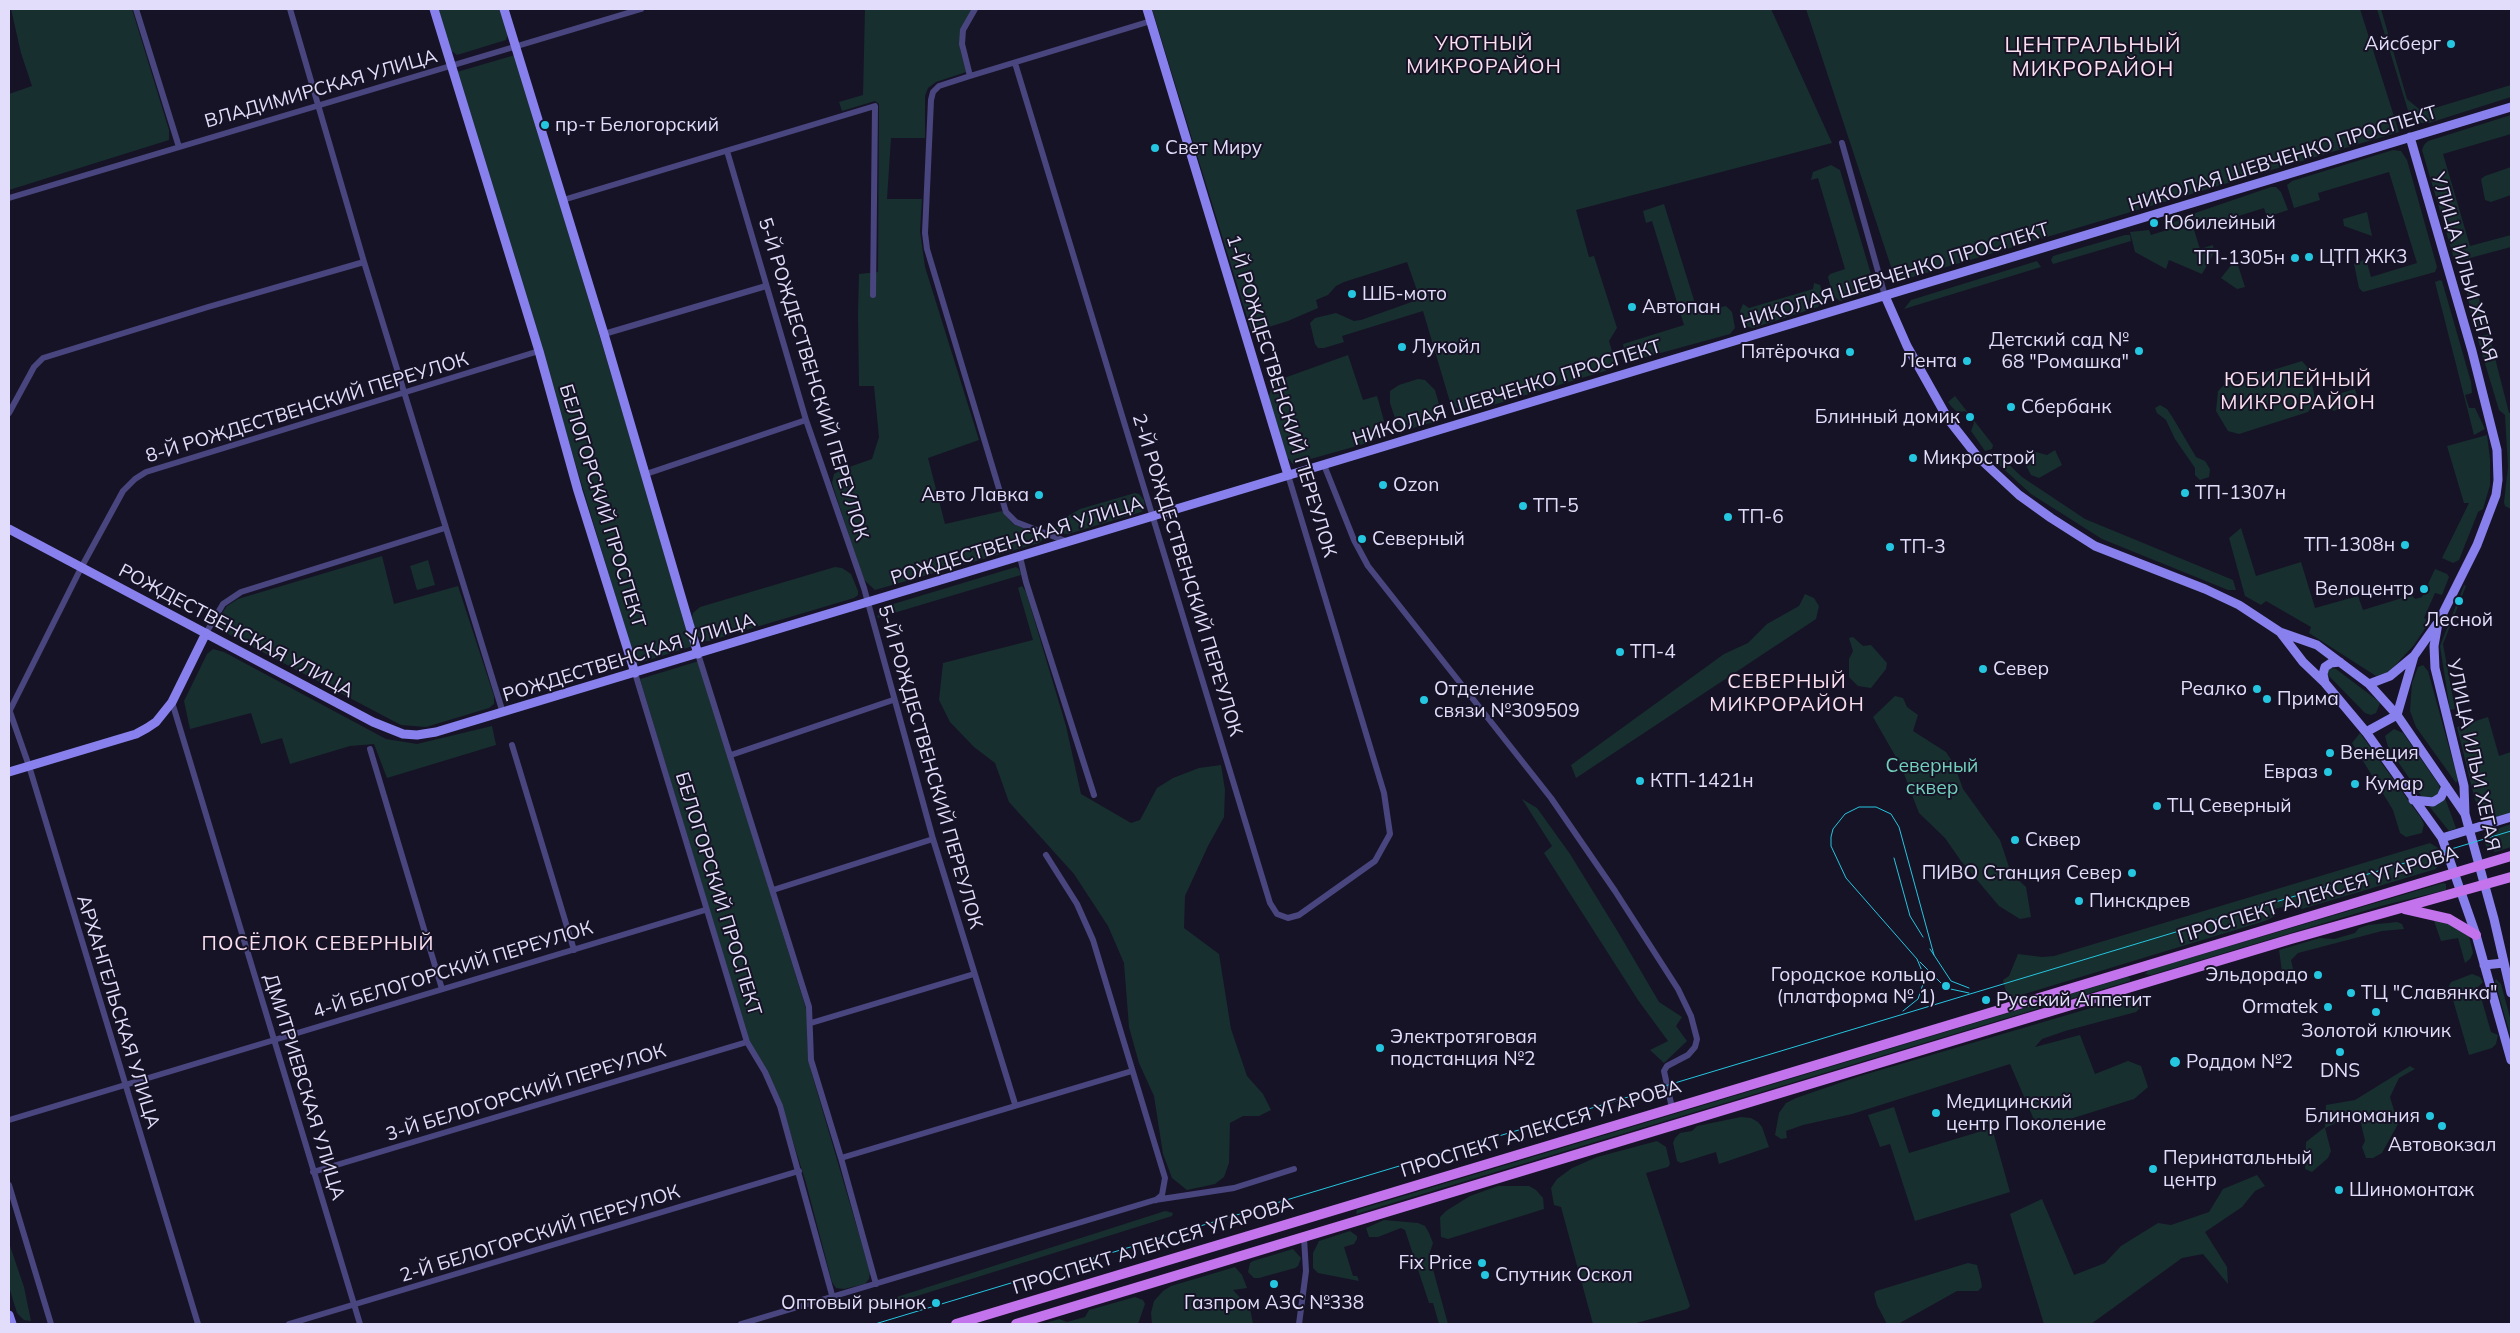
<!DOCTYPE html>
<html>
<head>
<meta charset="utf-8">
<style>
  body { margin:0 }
  #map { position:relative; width:2520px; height:1333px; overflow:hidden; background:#171326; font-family:Mulish,sans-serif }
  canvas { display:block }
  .frame { position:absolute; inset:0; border:10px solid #e2ddfa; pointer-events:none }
</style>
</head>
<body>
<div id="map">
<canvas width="2520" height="1333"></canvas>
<div class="frame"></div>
</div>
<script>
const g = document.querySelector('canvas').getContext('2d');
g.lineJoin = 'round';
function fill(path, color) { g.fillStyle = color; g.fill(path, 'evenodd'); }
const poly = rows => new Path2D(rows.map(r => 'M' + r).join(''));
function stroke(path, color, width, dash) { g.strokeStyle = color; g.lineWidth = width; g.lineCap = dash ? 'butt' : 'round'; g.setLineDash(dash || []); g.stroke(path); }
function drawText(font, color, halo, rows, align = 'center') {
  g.font = font + ' Mulish,sans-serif'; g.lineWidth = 4; g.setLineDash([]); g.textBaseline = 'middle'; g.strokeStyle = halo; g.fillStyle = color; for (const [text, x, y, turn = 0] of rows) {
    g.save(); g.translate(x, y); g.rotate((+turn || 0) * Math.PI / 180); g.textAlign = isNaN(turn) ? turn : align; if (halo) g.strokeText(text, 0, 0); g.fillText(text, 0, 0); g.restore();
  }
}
fill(poly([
  [11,9,132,9,169,130,169,140,9,190,9,94,32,86,21,53],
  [438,9,500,9,508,34,506,40,457,55,450,50],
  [865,9,972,9,961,32,960,49,966,72,936,82,928,88,925,96,925,138,891,138,887,199,922,199,920,231,925,267,979,440,928,458,945,524,1002,511,1013,524,1035,532,1042,536,1042,540,1039,543,875,590,863,579,832,483,834,474,841,470,872,459,879,437,874,386,859,386,858,314,859,274,878,272,879,104,875,101,842,111,839,102,863,95],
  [1152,9,1771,9,1832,143,1576,210,1589,257,1594,256,1617,328,1609,341,1614,358,1613,366,1605,371,1470,412,1461,412,1450,402,1423,311,1342,336,1344,342,1324,348,1318,348,1315,344,1310,323,1315,318,1336,313,1354,321,1361,320,1420,299,1407,262,1344,282,1336,286,1328,295,1316,300,1318,308,1288,321,1256,331,1251,330],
  [1806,9,2360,9,2399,132,1896,282],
  [2377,9,2381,9,2407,99,2419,109,2428,110,2511,85,2511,97,2429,123,2417,123,2410,117],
  [515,55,693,646,636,664,457,72],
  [2511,115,2511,134,2443,154,2470,246,2511,235,2511,247,2455,262,2422,150,2424,145,2428,141],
  [2393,150,2401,151,2407,160,2437,267,2435,272,2363,292,2359,288,2354,264,2366,259,2371,277,2417,263,2389,172,2318,193,2320,200,2294,208,2287,185,2292,181],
  [1831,165,1840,170,1873,281,1872,287,1866,293,1840,301,1833,296,1828,277,1830,274,1845,269,1818,178,1811,180,1813,172],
  [2511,167,2511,195,2491,202,2485,200,2481,179,2485,176],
  [2271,187,2276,187,2281,192,2288,210,2267,217,2264,208,2194,230,2200,249,2213,245,2214,253,2202,274,2169,260,2166,269,2135,252,2130,232,2149,230,2151,235,2167,230,2167,225,2198,212],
  [1664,204,1698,313,1726,306,1732,312,1735,328,1730,334,1635,360,1625,354,1623,344,1684,325,1652,221,1646,223,1643,211],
  [2367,212,2372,236,2344,226,2343,219],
  [2125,235,2130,235,2131,241,2053,264,2051,260,2053,256],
  [2236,259,2245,287,2237,289,2221,278],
  [2037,261,2041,267,1904,309,1911,300],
  [2440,280,2442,281,2471,382,2472,393,2465,395,2469,408,2475,408,2485,429,2474,435,2435,282],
  [1814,283,1820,285,1824,298,1818,307,1753,328,1745,326,1742,321,1740,311,1743,304,1749,308,1813,289],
  [2477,291,2486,325,2476,327,2473,325,2467,293],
  [2489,334,2509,413,2511,413,2511,509,2505,506,2504,502,2508,467,2505,415,2499,410,2478,340,2480,336],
  [1348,355,1363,400,1377,396,1384,421,1380,432,1371,442,1293,464,1287,457,1270,402,1269,396,1273,382],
  [2302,361,2308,368,2314,393,2314,404,2308,412,2239,434,2228,431,2216,411,2218,391,2224,385],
  [1418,379,1425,380,1435,390,1441,411,1437,421,1406,430,1396,421,1390,403,1390,391,1399,385],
  [2355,389,2359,403,2333,411,2328,397],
  [1955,396,1993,445,1992,449,1985,451,1971,431,1974,423,1965,411,1958,413,1951,406,1948,402],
  [2160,405,2167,409,2173,418,2196,457,2205,461,2210,469,2209,477,2200,480,2195,475,2195,468,2175,439,2166,420,2157,413,2155,408],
  [2487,435,2490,459,2490,485,2483,509,2478,512,2459,560,2453,563,2442,558,2469,503,2464,503,2447,446],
  [2055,450,2062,465,2039,478,2031,475,2024,461,2036,452,2047,455],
  [1997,453,2022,477,2085,519,2233,580,2236,590,2228,590,2102,539,2031,494,1997,463,1995,459],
  [1135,493,1139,494,1144,500,1145,509,1141,512,1068,534,1058,533,1055,528,1066,517,1080,509],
  [2241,528,2256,576,2301,562,2315,608,2358,596,2363,610,2412,595,2415,599,2422,597,2435,569,2447,574,2449,577,2442,595,2435,593,2424,618,2430,621,2414,645,2389,672,2376,676,2309,633,2311,627,2266,601,2261,605,2245,596,2229,538],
  [382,556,394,604,458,586,494,696,494,704,489,708,426,727,401,725,232,636,222,631,218,624,219,618,227,606,238,599],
  [428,560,435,585,417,590,410,566],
  [835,567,842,568,851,574,858,591,858,595,854,598,709,641,704,641,696,634,692,617,693,613,700,607],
  [1016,567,1019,569,1021,575,877,618,880,608],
  [2464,585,2466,586,2443,644,2455,709,2450,710,2440,646],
  [1022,586,1026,592,1066,726,1081,794,1131,823,1140,820,1157,788,1173,778,1199,768,1221,765,1225,790,1224,817,1208,846,1185,896,1184,928,1219,954,1231,1029,1247,1076,1263,1094,1271,1110,1259,1116,1243,1116,1230,1123,1229,1163,1224,1177,1215,1184,1187,1190,1172,1178,1163,1154,1154,1096,1139,1063,1129,1027,1124,963,1108,926,1074,874,1009,802,995,763,974,747,950,722,939,700,943,663,1033,640,1018,588],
  [1805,594,1814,598,1819,606,1816,619,1576,778,1571,765,1724,654,1748,643,1767,624,1799,606],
  [1853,637,1863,646,1871,645,1887,663,1886,669,1871,688,1858,686,1849,677,1849,659,1853,651,1849,638],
  [213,649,224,652,386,739,417,744,492,726,496,745,387,778,374,744,350,746,290,764,282,738,261,744,251,713,190,729,184,701,207,654],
  [699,661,807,1012,808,1056,811,1071,870,1272,869,1279,865,1284,844,1289,836,1288,832,1282,806,1183,779,1097,748,1039,640,679],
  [2423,665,2428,671,2458,780,2456,783,2416,727,2410,711,2412,683,2418,667],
  [2331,668,2336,669,2377,700,2380,703,2376,713,2371,715,2365,713,2328,675,2327,671],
  [1895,696,1903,698,1907,707,1918,715,1913,731,1946,752,1954,764,1963,789,2000,840,2011,873,2026,887,2031,917,2020,919,1999,906,1961,861,1945,838,1919,813,1901,766,1873,717],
  [2488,717,2499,756,2511,752,2511,813,2495,818,2488,817,2475,800,2457,727],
  [2394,729,2403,733,2439,785,2440,792,2436,796,2428,800,2422,797,2388,747,2385,736],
  [2360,733,2421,818,2424,824,2422,833,2406,837,2400,833,2393,810,2352,743],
  [2445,798,2456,828,2449,831,2429,806,2437,805],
  [1522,799,1537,808,1570,854,1618,932,1659,1002,1682,1017,1676,1026,1687,1041,1664,1063,1650,1050,1668,1041,1638,1000,1544,853,1552,846],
  [2511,824,2511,847,2495,852,2486,846,2483,836,2485,833],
  [2430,843,2438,848,2441,860,2436,869,2302,909,2293,904,2275,909,2275,916,2265,921,2008,999,2003,980,2009,976,2018,954,2042,957,2054,956],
  [2443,883,2446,884,2446,890,2381,906,2151,975,2145,974,2149,970],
  [2433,918,2442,920,2469,936,2473,953,2470,959,2465,963,2458,938,2441,941],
  [2397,922,2402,924,2404,929,2382,931,2298,953,2291,960,2293,969,2282,971,2279,950,2320,938,2334,939,2355,933,2359,928,2368,925],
  [2472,974,2480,977,2483,982,2478,987,2491,1032,2498,1035,2496,1044,2492,1048,2469,1055,2449,986,2451,982],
  [2127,977,2130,978,2130,981,1356,1214,1357,1210],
  [2496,979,2501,984,2511,1021,2511,1038,2495,982],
  [2135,995,2139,997,2142,1006,2136,1012,2065,1031,2042,1039,2035,1047,2080,1035,2095,1074,2128,1061,2141,1066,2148,1087,2134,1099,2038,1129,2010,1064,1852,1114,1803,1125,1786,1131,1787,1138,1781,1139,1775,1135,1779,1113,1786,1103,1796,1098,1860,1076],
  [2410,1066,2415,1069,2399,1078,2390,1097,2398,1124,2382,1153,2373,1158,2366,1158,2362,1147,2365,1141,2360,1119,2353,1115,2325,1128,2331,1151,2328,1158,2312,1172,2305,1169,2306,1142,2325,1127,2326,1105,2355,1100],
  [1894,1107,1909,1153,1992,1128,2010,1192,1915,1221,1890,1144,1880,1147,1868,1115],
  [1741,1117,1751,1118,1758,1122,1762,1127,1769,1147,1719,1164,1716,1152,1681,1163,1677,1161,1673,1143,1675,1138,1680,1133,1692,1131,1697,1126],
  [1657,1141,1666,1147,1670,1164,1668,1167,1646,1173,1690,1306,1687,1309,1633,1324,1593,1324,1561,1207,1554,1205,1551,1188,1557,1179,1572,1168,1597,1157],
  [2257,1175,2265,1186,2255,1191,2242,1207,2205,1232,2227,1267,2228,1284,2203,1254,2182,1258,2091,1324,2044,1324,2010,1214,2042,1199,2074,1275,2105,1263,2121,1246,2158,1223,2171,1225,2209,1212,2223,1189],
  [1498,1186,1529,1186,1536,1190,1543,1198,1544,1209,1448,1239,1441,1237,1440,1217,1446,1211,1470,1196],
  [1165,1211,1173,1213,1172,1216,882,1307,873,1306,875,1304],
  [1384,1220,1418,1223,1425,1226,1429,1233,1433,1243,1429,1255,1448,1324,1439,1324,1433,1303,1429,1303,1405,1230,1401,1228,1378,1237,1369,1237,1366,1228],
  [1350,1231,1357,1236,1357,1239,1354,1244,1344,1247,1353,1276,1357,1276,1359,1281,1318,1273,1313,1268,1313,1253,1319,1241],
  [9,1243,24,1287,31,1321,24,1320,17,1313,9,1287],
  [1293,1249,1301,1258,1298,1266,1295,1268,1259,1278,1254,1278,1248,1272,1250,1263,1253,1261],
  [1968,1263,1977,1265,1981,1281,1982,1287,1978,1291,1957,1291,1898,1324,1887,1324,1877,1305,1874,1294,1876,1291],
  [1235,1267,1242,1275,1247,1288,1233,1290,1250,1308,1253,1324,1152,1324,1151,1313,1154,1301,1163,1291,1171,1286],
  [1135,1297,1143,1300,1145,1304,1138,1324,1043,1324,1059,1319,1067,1322,1085,1317,1089,1310]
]), '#172f2f');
stroke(poly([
  [136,9,179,147],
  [290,9,364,262,503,713],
  [975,9,963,30,962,44,970,76,939,86,933,92,931,100,925,233,927,249,1006,512,1016,522,1068,542],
  [1015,63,1270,903,1277,914,1288,918,1299,915,1375,861,1390,834,1384,793,1288,475],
  [970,76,1151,21],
  [1842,143,1885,296],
  [727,151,806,420,864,588,933,839,1015,1104],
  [9,198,641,9],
  [563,200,875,106,873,295],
  [604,334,766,286],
  [9,413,34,367,43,358,208,307,364,262],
  [1324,465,1354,540,1368,566,1551,798,1615,891,1678,989,1691,1016,1697,1039,1695,1047,1688,1055,1667,1066,1664,1071,1672,1108],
  [646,474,806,420],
  [1020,557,1026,582,1094,795],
  [206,633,223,604,241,592,445,528],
  [698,654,809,1007,811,1060,841,1158,876,1284],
  [635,673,747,1042,765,1072,780,1106,832,1295],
  [172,702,360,1324],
  [9,709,29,766,198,1324],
  [10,710,81,568,123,491,135,479,146,472,539,351],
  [512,745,574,950],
  [370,749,442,989],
  [731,755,893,700],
  [1046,855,1077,904,1093,940,1165,1178,1162,1195,1156,1200],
  [773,890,933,839],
  [811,1023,974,974],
  [9,1120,705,910],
  [841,1158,1132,1071],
  [313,1172,747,1042],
  [9,1185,51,1324],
  [289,1324,799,1171],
  [741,1324,1155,1200,1234,1188,1294,1169],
  [1299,1324,1306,1271,1304,1238]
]), '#49457f', 6);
stroke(poly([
  [434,9,539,351,578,491,635,673],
  [504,9,604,334,698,654],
  [1147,9,1288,475],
  [2410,137,2472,351,2497,450,2498,480,2496,495,2477,545,2438,623,2434,646,2435,668,2464,786,2465,814,2494,919,2511,993],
  [1885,296,1907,346,1948,419,1977,456,2019,495,2051,518,2095,546,2205,589,2239,605,2280,632,2317,645,2369,684,2397,715,2465,814],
  [9,529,373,722,403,734,417,735,436,732,2511,107],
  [2280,632,2303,662,2325,683,2366,732,2442,838,2476,935,2511,1060],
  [2325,683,2323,674,2325,667,2331,663,2340,662],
  [2369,684,2390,676,2414,656,2436,625],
  [2366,732,2397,715,2414,656],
  [9,772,136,734,147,728,156,722,172,702,206,633],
  [2413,800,2433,802,2441,797,2446,786],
  [2442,838,2511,817],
  [2484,965,2504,963],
  [9,1315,12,1324]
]), '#8881ed', 9);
stroke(poly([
  [2405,909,2449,919,2476,935],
  [956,1324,2511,856],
  [1016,1324,2018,1021,2291,939,2511,877]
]), '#c373eb', 10);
stroke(poly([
  [1894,858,1910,916,1923,937],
  [1930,949,1951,981,1969,988],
  [1920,962,1946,988,1969,993],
  [1903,1011,1918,999,1924,981,1922,971,1917,959,1846,878,1831,846,1831,837,1833,829,1845,814,1859,807,1876,807,1891,814,1899,827,1934,955],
  [875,1324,2511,831]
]), '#24c6e0', 1);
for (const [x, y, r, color] of [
  [2451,44,5,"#24c6e0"],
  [545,125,5,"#24c6e0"],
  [1155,148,5,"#24c6e0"],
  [2154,223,5,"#24c6e0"],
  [2309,257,5,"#24c6e0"],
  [2295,258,5,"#24c6e0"],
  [1352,294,5,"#24c6e0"],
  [1632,307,5,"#24c6e0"],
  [1402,347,5,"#24c6e0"],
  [2139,351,5,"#24c6e0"],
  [1850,352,5,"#24c6e0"],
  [1967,361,5,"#24c6e0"],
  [2011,407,5,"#24c6e0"],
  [1970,417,5,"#24c6e0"],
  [1913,458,5,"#24c6e0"],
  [1383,485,5,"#24c6e0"],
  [2185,493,5,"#24c6e0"],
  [1039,495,5,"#24c6e0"],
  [1523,506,5,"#24c6e0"],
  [1728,517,5,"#24c6e0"],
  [1362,539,5,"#24c6e0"],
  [2405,545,5,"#24c6e0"],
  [1890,547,5,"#24c6e0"],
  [2424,589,5,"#24c6e0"],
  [2459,601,5,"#24c6e0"],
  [1620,652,5,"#24c6e0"],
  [1983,669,5,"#24c6e0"],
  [2257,689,5,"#24c6e0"],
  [2267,699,5,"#24c6e0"],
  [1424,700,5,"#24c6e0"],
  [2330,753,5,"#24c6e0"],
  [2328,772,5,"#24c6e0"],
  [1640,781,5,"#24c6e0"],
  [2355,784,5,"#24c6e0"],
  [2157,806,5,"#24c6e0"],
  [2015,840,5,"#24c6e0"],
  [2132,873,5,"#24c6e0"],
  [2079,901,5,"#24c6e0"],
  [2318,975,5,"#24c6e0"],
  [1946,986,5,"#24c6e0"],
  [2351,993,5,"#24c6e0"],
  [1986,1000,5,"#24c6e0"],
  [2328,1007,5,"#24c6e0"],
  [2376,1012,5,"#24c6e0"],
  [1380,1048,5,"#24c6e0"],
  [2340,1052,5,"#24c6e0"],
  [2175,1062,6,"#24c6e0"],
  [1936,1113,5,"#24c6e0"],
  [2430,1116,5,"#24c6e0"],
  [2442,1126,5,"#24c6e0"],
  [2153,1169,5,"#24c6e0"],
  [2339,1190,5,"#24c6e0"],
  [1482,1263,5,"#24c6e0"],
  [1485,1275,5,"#24c6e0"],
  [1274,1284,5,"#24c6e0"],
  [936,1303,5,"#24c6e0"]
]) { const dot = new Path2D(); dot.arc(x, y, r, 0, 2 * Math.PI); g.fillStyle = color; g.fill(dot); stroke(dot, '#171326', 2); }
drawText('19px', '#e2ddfa', '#171326', [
  ["Айсберг",2441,44,"right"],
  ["пр-т Белогорский",555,125],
  ["Свет Миру",1165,148],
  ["Юбилейный",2164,223],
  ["ЦТП ЖК3",2319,257],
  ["ТП-1305н",2285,258,"right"],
  ["ШБ-мото",1362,294],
  ["Автопан",1642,307],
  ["Детский сад №",2129,340,"right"],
  ["68 \"Ромашка\"",2129,362,"right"],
  ["Лукойл",1412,347],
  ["Пятёрочка",1840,352,"right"],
  ["Лента",1957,361,"right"],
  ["Сбербанк",2021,407],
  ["Блинный домик",1960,417,"right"],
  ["Микрострой",1923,458],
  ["Ozon",1393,485],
  ["ТП-1307н",2195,493],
  ["Авто Лавка",1029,495,"right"],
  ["ТП-5",1533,506],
  ["ТП-6",1738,517],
  ["Северный",1372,539],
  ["ТП-1308н",2395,545,"right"],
  ["ТП-3",1900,547],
  ["Велоцентр",2414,589,"right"],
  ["Лесной",2459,620,"center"],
  ["ТП-4",1630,652],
  ["Север",1993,669],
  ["Отделение",1434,689],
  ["связи №309509",1434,711],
  ["Реалко",2247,689,"right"],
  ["Прима",2277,699],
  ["Венеция",2340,753],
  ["Евраз",2318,772,"right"],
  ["КТП-1421н",1650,781],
  ["Кумар",2365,784],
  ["ТЦ Северный",2167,806],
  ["Сквер",2025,840],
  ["ПИВО Станция Север",2122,873,"right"],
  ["Пинскдрев",2089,901],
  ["Городское кольцо",1936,975,"right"],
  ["(платформа № 1)",1936,997,"right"],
  ["Эльдорадо",2308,975,"right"],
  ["ТЦ \"Славянка\"",2361,993],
  ["Русский Аппетит",1996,1000],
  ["Ormatek",2318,1007,"right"],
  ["Золотой ключик",2376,1031,"center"],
  ["Электротяговая",1390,1037],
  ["подстанция №2",1390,1059],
  ["Роддом №2",2186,1062],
  ["DNS",2340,1071,"center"],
  ["Медицинский",1946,1102],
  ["центр Поколение",1946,1124],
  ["Блиномания",2420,1116,"right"],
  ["Автовокзал",2442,1145,"center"],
  ["Перинатальный",2163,1158],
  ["центр",2163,1180],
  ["Шиномонтаж",2349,1190],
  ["Fix Price",1472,1263,"right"],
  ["Спутник Оскол",1495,1275],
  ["Оптовый рынок",926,1303,"right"],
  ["Газпром АЗС №338",1274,1303,"center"]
], 'left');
drawText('19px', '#e2ddfa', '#171326', [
  ["ВЛАДИМИРСКАЯ УЛИЦА",321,89,-16],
  ["НИКОЛАЯ ШЕВЧЕНКО ПРОСПЕКТ",2283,159,-17],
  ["УЛИЦА ИЛЬИ ХЕГАЯ",2464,267,74],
  ["НИКОЛАЯ ШЕВЧЕНКО ПРОСПЕКТ",1895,276,-17],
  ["5-Й РОЖДЕСТВЕНСКИЙ ПЕРЕУЛОК",813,379,73],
  ["НИКОЛАЯ ШЕВЧЕНКО ПРОСПЕКТ",1507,393,-17],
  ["1-Й РОЖДЕСТВЕНСКИЙ ПЕРЕУЛОК",1281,396,73],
  ["8-Й РОЖДЕСТВЕНСКИЙ ПЕРЕУЛОК",307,408,-17],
  ["БЕЛОГОРСКИЙ ПРОСПЕКТ",602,506,73],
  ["РОЖДЕСТВЕНСКАЯ УЛИЦА",1017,541,-17],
  ["2-Й РОЖДЕСТВЕНСКИЙ ПЕРЕУЛОК",1187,575,73],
  ["РОЖДЕСТВЕНСКАЯ УЛИЦА",236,631,28],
  ["РОЖДЕСТВЕНСКАЯ УЛИЦА",629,658,-17],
  ["УЛИЦА ИЛЬИ ХЕГАЯ",2473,755,78],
  ["5-Й РОЖДЕСТВЕНСКИЙ ПЕРЕУЛОК",930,767,74],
  ["БЕЛОГОРСКИЙ ПРОСПЕКТ",718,894,73],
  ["ПРОСПЕКТ АЛЕКСЕЯ УГАРОВА",2318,895,-17],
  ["4-Й БЕЛОГОРСКИЙ ПЕРЕУЛОК",453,970,-17],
  ["АРХАНГЕЛЬСКАЯ УЛИЦА",118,1012,73],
  ["ДМИТРИЕВСКАЯ УЛИЦА",304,1087,73],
  ["3-Й БЕЛОГОРСКИЙ ПЕРЕУЛОК",526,1093,-17],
  ["ПРОСПЕКТ АЛЕКСЕЯ УГАРОВА",1541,1129,-17],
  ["2-Й БЕЛОГОРСКИЙ ПЕРЕУЛОК",540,1234,-17],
  ["ПРОСПЕКТ АЛЕКСЕЯ УГАРОВА",1153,1246,-17]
]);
drawText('19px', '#72d1bd', '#171326', [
  ["Северный",1932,766],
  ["сквер",1932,788]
]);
g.letterSpacing = '1px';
drawText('20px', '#fadfef', '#171326', [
  ["УЮТНЫЙ",1484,44],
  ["МИКРОРАЙОН",1484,67],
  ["ЮБИЛЕЙНЫЙ",2298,380],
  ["МИКРОРАЙОН",2298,403],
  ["СЕВЕРНЫЙ",1787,682],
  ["МИКРОРАЙОН",1787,705],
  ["ПОСЁЛОК СЕВЕРНЫЙ",318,944]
]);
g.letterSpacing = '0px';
g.letterSpacing = '1px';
drawText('21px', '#fadfef', '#171326', [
  ["ЦЕНТРАЛЬНЫЙ",2093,46],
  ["МИКРОРАЙОН",2093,70]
]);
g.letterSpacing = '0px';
</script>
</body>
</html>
